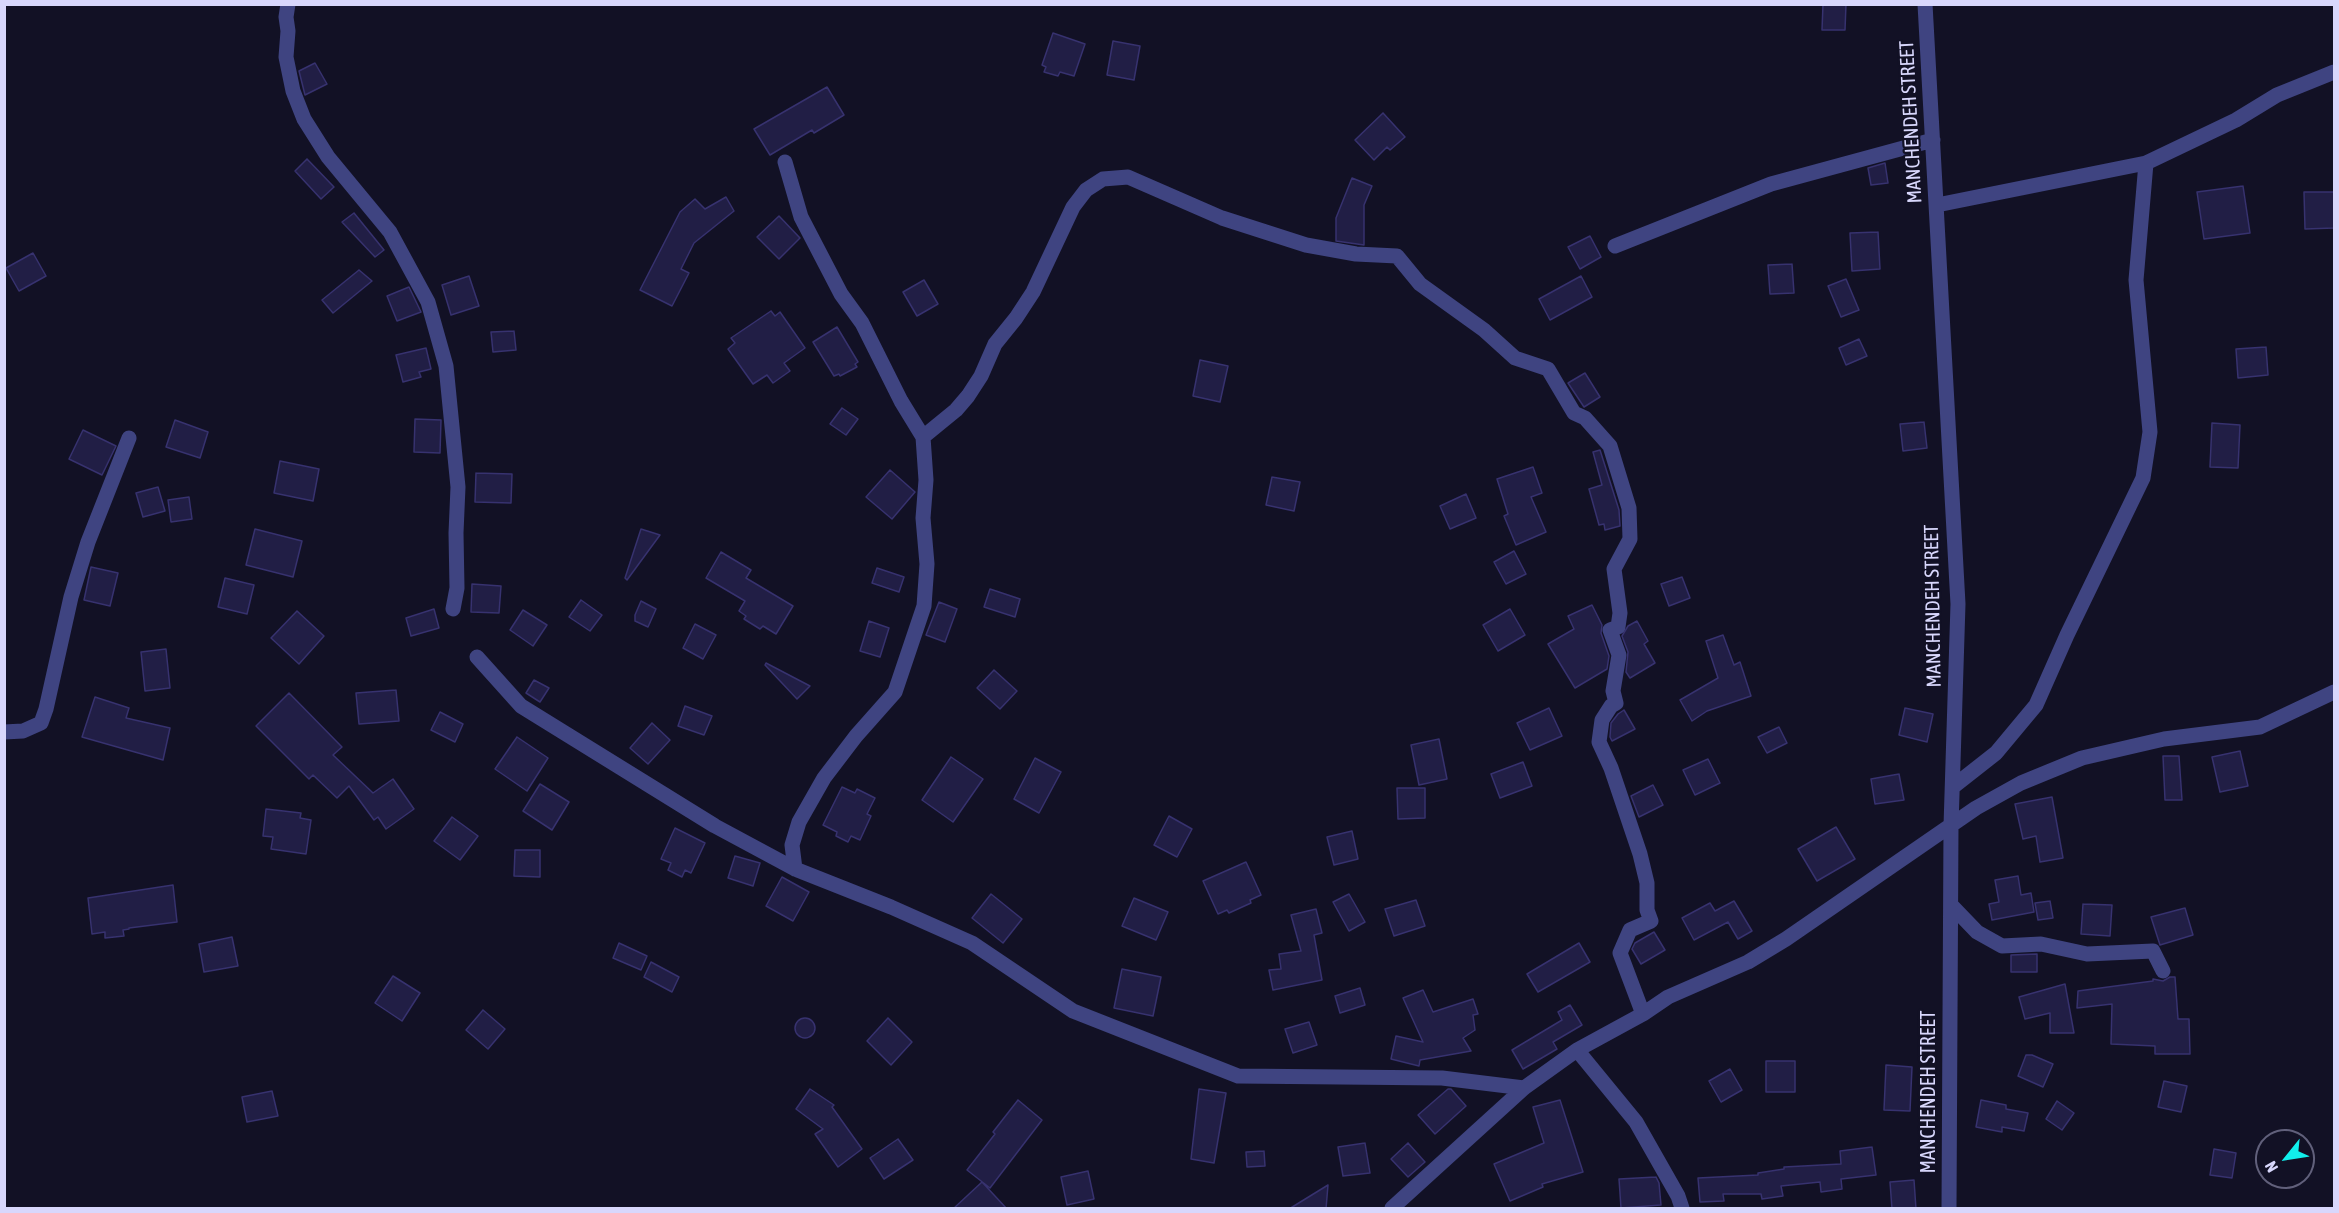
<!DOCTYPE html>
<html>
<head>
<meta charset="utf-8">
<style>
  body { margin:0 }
  #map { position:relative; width:2339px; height:1213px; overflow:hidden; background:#121125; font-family:"Asap Condensed",sans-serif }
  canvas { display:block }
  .frame { position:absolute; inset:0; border:6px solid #d8d7fc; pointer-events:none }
  .north { position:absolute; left:2255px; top:1129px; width:60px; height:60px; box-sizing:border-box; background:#121125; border:2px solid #61607b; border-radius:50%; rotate:240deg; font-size:16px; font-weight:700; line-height:24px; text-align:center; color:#d8d7fc }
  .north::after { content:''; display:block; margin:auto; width:21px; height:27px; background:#11efec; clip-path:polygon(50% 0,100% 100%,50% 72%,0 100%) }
</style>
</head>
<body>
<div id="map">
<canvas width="2339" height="1213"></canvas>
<div class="frame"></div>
<div class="north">N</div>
</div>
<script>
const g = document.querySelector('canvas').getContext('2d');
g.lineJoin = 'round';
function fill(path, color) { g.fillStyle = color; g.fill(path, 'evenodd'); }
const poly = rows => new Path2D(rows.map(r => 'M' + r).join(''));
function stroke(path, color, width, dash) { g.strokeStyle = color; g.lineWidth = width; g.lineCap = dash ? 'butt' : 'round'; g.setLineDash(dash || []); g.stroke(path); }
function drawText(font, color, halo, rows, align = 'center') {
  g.font = font + ' "Asap Condensed",sans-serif'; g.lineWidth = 4.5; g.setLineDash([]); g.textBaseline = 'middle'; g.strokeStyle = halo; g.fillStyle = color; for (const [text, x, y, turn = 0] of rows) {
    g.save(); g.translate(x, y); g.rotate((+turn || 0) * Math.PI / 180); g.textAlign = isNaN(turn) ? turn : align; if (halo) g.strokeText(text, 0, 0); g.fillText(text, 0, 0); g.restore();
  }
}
const building = poly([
  [1823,4,1846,4,1845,30,1822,30,1823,4],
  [1053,33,1085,44,1074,76,1060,72,1058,76,1044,72,1046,67,1042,65,1053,33],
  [1113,41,1140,46,1134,80,1107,75,1113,41],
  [315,63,327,84,305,95,299,71,315,63],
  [827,87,844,115,814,133,812,130,770,155,754,129,827,87],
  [1383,113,1405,137,1390,150,1387,147,1374,160,1355,140,1383,113],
  [307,159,334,187,321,199,295,171,307,159],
  [1885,163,1888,183,1871,185,1868,168,1885,163],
  [1352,178,1372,186,1364,205,1364,245,1336,241,1336,218,1352,178],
  [2243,186,2250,233,2204,239,2197,192,2243,186],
  [2304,192,2334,192,2334,228,2305,229,2304,192],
  [726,197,734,211,694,243,681,269,689,273,672,306,640,290,680,212,695,199,705,209,726,197],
  [354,213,384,250,375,257,342,222,354,213],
  [779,216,800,238,779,259,757,237,779,216],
  [1878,232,1880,269,1852,271,1850,233,1878,232],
  [1590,236,1601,257,1580,269,1568,247,1590,236],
  [33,253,46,276,19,291,6,268,33,253],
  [1792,264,1794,293,1770,294,1768,265,1792,264],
  [359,270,372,281,333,313,322,300,359,270],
  [469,276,479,306,451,315,442,285,469,276],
  [1581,276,1592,297,1550,320,1539,299,1581,276],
  [1846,279,1859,310,1841,317,1828,286,1846,279],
  [924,280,938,304,917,316,903,292,924,280],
  [409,287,421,312,397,321,387,296,409,287],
  [771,311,775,316,780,312,805,348,784,363,790,371,773,383,767,375,753,384,728,349,735,343,731,338,771,311],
  [837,327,858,362,855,364,857,367,840,376,839,374,834,376,813,342,837,327],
  [514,331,516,350,493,352,491,332,514,331],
  [1859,339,1867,356,1846,365,1839,348,1859,339],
  [2266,347,2268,375,2238,378,2236,349,2266,347],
  [426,348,431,369,419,372,421,377,403,382,396,355,426,348],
  [1200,360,1228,366,1220,402,1193,396,1200,360],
  [1585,373,1600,397,1584,407,1568,383,1585,373],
  [842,408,858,419,846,435,830,424,842,408],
  [415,419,441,420,440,453,414,452,415,419],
  [175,420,208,432,200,458,166,447,175,420],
  [1924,422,1927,448,1903,451,1900,424,1924,422],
  [2212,423,2240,425,2238,468,2210,467,2212,423],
  [83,430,116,446,102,475,69,459,83,430],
  [1600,450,1619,510,1620,526,1605,530,1604,524,1599,525,1589,489,1602,485,1593,452,1600,450],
  [280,461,319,469,313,501,274,493,280,461],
  [1533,467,1542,493,1531,497,1546,532,1516,545,1504,516,1508,514,1497,479,1533,467],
  [890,470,915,492,892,519,866,497,890,470],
  [476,473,512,474,511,503,475,502,476,473],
  [1272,477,1300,482,1294,511,1266,505,1272,477],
  [158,487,165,511,143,517,136,493,158,487],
  [1466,494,1476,518,1450,529,1440,506,1466,494],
  [189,497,192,519,171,522,168,500,189,497],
  [255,529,302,541,293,577,246,565,255,529],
  [641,529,660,535,627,580,625,578,641,529],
  [1514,551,1526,574,1506,584,1494,562,1514,551],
  [721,552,751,570,746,578,793,606,776,634,763,626,760,629,744,619,746,616,739,611,745,601,706,578,721,552],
  [91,567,118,573,110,606,84,600,91,567],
  [877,568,904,577,899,592,872,583,877,568],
  [1682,577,1690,598,1669,606,1661,584,1682,577],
  [225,578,254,585,247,614,218,607,225,578],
  [472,584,501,586,499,613,471,612,472,584],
  [990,589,1020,599,1015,617,984,607,990,589],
  [581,600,602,615,590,631,569,617,581,600],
  [641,601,656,609,648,627,635,621,635,615,641,601],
  [939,602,957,609,945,642,926,635,939,602],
  [1592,605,1602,625,1601,633,1609,656,1607,669,1575,688,1548,644,1574,629,1568,616,1592,605],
  [434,609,439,628,411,636,406,618,434,609],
  [1510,609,1525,635,1498,651,1483,625,1510,609],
  [523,610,547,625,533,646,510,630,523,610],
  [297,611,324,636,299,664,271,638,297,611],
  [869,621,889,628,880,657,860,651,869,621],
  [1637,621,1648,641,1644,644,1655,663,1630,678,1626,672,1628,652,1622,636,1628,626,1637,621],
  [695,624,716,635,703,659,683,648,695,624],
  [1723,635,1734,665,1740,662,1751,696,1707,711,1692,721,1680,700,1718,678,1706,641,1723,635],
  [166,649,170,688,145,691,141,652,166,649],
  [766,663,810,686,797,699,765,665,766,663],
  [994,670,1017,691,1000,709,977,688,994,670],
  [534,680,549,688,540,702,526,693,534,680],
  [396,690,399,721,359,724,356,693,396,690],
  [289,693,342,747,333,755,373,793,393,779,414,809,386,829,378,817,374,820,349,786,337,798,313,775,309,779,256,726,289,693],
  [95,697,129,708,126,718,170,728,163,760,82,737,95,697],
  [685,706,712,716,704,735,678,726,685,706],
  [1549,708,1562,736,1530,750,1517,723,1549,708],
  [1905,708,1933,714,1927,742,1899,735,1905,708],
  [1624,710,1635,729,1612,741,1610,737,1611,723,1618,714,1624,710],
  [440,712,463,724,455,742,431,730,440,712],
  [652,723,670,740,648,764,630,748,652,723],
  [1779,727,1787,743,1767,753,1758,737,1779,727],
  [517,737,548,758,527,791,495,769,517,737],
  [1439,739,1447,779,1419,785,1411,745,1439,739],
  [2240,751,2248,786,2220,792,2212,757,2240,751],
  [2163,756,2179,756,2182,800,2165,800,2163,756],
  [951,757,983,779,953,822,922,800,951,757],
  [1035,758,1061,772,1039,813,1014,799,1035,758],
  [1708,759,1720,783,1695,795,1683,770,1708,759],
  [1523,762,1532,786,1500,798,1491,774,1523,762],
  [1899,774,1904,800,1875,804,1871,779,1899,774],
  [540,784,569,802,552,830,523,811,540,784],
  [1653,785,1663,805,1639,817,1631,796,1653,785],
  [842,787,855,793,857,789,875,798,867,814,871,816,860,840,851,836,848,842,836,836,837,832,823,825,842,787],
  [1397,788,1425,788,1425,818,1398,819,1397,788],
  [2052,797,2063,858,2040,862,2036,836,2023,839,2015,804,2052,797],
  [266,809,301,813,300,818,311,820,306,854,271,849,273,837,263,836,266,809],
  [1169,816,1192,829,1177,857,1154,845,1169,816],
  [452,817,478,836,460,860,434,841,452,817],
  [1836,827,1855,859,1817,881,1798,849,1836,827],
  [675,828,705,843,691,873,685,870,682,877,668,870,671,863,661,859,675,828],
  [1352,831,1358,859,1334,865,1327,837,1352,831],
  [515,850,540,850,540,877,514,876,515,850],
  [735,856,760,863,753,886,728,878,735,856],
  [1246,862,1261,895,1250,900,1251,903,1229,913,1227,910,1218,914,1203,881,1246,862],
  [2018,876,2021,895,2031,893,2034,912,1992,920,1989,904,1999,902,1995,880,2018,876],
  [782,877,809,892,793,921,766,906,782,877],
  [173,885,177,922,129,928,129,929,123,930,124,936,105,938,105,932,92,934,88,898,173,885],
  [991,894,1022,919,1003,943,972,918,991,894],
  [1349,894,1365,922,1349,931,1333,902,1349,894],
  [1134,898,1168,912,1156,940,1122,926,1134,898],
  [1416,900,1425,926,1394,936,1385,909,1416,900],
  [1734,901,1752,931,1738,939,1728,922,1694,940,1682,918,1710,903,1715,911,1734,901],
  [2050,901,2053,918,2038,920,2035,903,2050,901],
  [2083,904,2112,905,2110,936,2081,934,2083,904],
  [2185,908,2193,935,2160,945,2151,917,2185,908],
  [1316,909,1322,933,1314,935,1322,980,1273,990,1269,970,1281,969,1279,954,1301,951,1291,915,1316,909],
  [1654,932,1665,950,1641,964,1632,949,1635,943,1654,932],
  [232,937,238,966,204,972,199,944,232,937],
  [619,943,647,956,641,970,613,958,619,943],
  [1579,943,1590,962,1538,992,1527,974,1579,943],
  [2037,954,2037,972,2011,972,2011,955,2037,954],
  [651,962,679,977,672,992,644,977,651,962],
  [1122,969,1161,977,1153,1016,1114,1008,1122,969],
  [393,976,420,993,402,1021,375,1003,393,976],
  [2170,977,2175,977,2178,1019,2189,1019,2190,1054,2155,1054,2155,1046,2111,1044,2112,1004,2077,1008,2078,991,2153,981,2153,979,2163,981,2170,977],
  [2065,984,2074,1033,2050,1033,2050,1013,2025,1019,2019,997,2065,984],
  [1360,988,1365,1005,1340,1013,1335,996,1360,988],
  [1423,990,1433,1012,1473,999,1478,1014,1473,1015,1475,1030,1463,1038,1471,1051,1420,1060,1419,1066,1391,1059,1396,1036,1423,1042,1403,998,1423,990],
  [1570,1005,1582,1025,1553,1042,1557,1049,1523,1069,1512,1050,1562,1020,1558,1012,1570,1005],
  [483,1010,505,1029,488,1049,466,1030,483,1010],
  '795 1028a10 10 0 1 1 20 0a10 10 0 1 1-20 0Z',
  [888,1018,912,1042,891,1065,867,1041,888,1018],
  [1309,1022,1317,1045,1293,1053,1285,1029,1309,1022],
  [2026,1055,2032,1055,2053,1064,2043,1087,2018,1076,2026,1055],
  [1766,1061,1795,1061,1795,1092,1766,1092,1766,1061],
  [1886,1065,1912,1067,1910,1111,1884,1110,1886,1065],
  [1730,1069,1742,1090,1721,1102,1709,1081,1730,1069],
  [2164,1081,2187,1086,2181,1112,2158,1107,2164,1081],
  [810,1089,834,1105,832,1107,862,1149,838,1167,815,1134,823,1129,796,1109,810,1089],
  [1199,1089,1226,1093,1214,1163,1191,1159,1199,1089],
  [1448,1089,1451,1089,1466,1106,1435,1134,1418,1115,1448,1089],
  [272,1091,278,1116,247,1122,242,1097,272,1091],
  [1018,1100,1042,1120,990,1188,967,1170,995,1134,993,1132,1018,1100],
  [1560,1100,1583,1172,1542,1184,1543,1187,1510,1201,1494,1164,1544,1143,1533,1107,1560,1100],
  [1981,1100,2006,1105,2006,1109,2028,1113,2024,1131,2002,1127,2002,1132,1976,1127,1981,1100],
  [2057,1101,2074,1113,2062,1130,2046,1119,2057,1101],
  [898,1139,913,1160,884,1179,870,1158,898,1139],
  [1365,1143,1370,1173,1343,1176,1338,1147,1365,1143],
  [1408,1143,1425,1162,1408,1177,1391,1159,1408,1143],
  [1872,1147,1876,1175,1841,1179,1842,1189,1821,1192,1820,1182,1781,1186,1783,1196,1762,1199,1761,1194,1723,1194,1724,1201,1700,1202,1698,1178,1758,1175,1758,1173,1784,1169,1784,1167,1841,1164,1840,1151,1872,1147],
  [2214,1149,2236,1153,2232,1178,2210,1175,2214,1149],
  [1264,1151,1265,1166,1247,1167,1246,1152,1264,1151],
  [1088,1171,1094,1199,1067,1205,1061,1177,1088,1171],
  [1656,1177,1659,1183,1661,1205,1621,1208,1619,1179,1656,1177],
  [1914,1180,1916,1209,1892,1209,1890,1182,1914,1180],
  [982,1182,1007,1209,953,1209,982,1182],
  [1328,1185,1326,1209,1289,1209,1328,1185]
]);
fill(building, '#211e45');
stroke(building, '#37326f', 1.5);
stroke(poly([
  [288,4,286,17,288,31,286,57,293,91,304,119,328,157,390,232,428,302,446,366,458,487,456,533,457,588,453,609],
  [1925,4,1958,604,1951,826,1949,1208],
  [785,162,801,217,841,294,862,323,901,401,923,437,926,480,923,518,927,564,924,606,895,692,856,736,824,778,799,822,792,845,795,869],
  [1937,205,2146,163],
  [1615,246,1771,184,1933,140],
  [923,437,956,410,968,396,981,376,995,344,1016,318,1033,292,1073,207,1086,190,1103,179,1128,177,1222,218,1306,245,1356,254,1397,256,1420,284,1484,330,1515,358,1548,369,1574,413,1585,418,1610,446,1629,508,1630,539,1614,569,1620,613,1618,627,1610,630,1619,655,1613,691,1616,703,1611,706,1602,720,1599,742,1611,768,1640,854,1647,883,1647,910,1651,921,1630,930,1620,953,1643,1014],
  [477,657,521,706,715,826,795,869,891,907,972,943,1073,1011,1238,1076,1442,1078,1524,1088],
  [4,732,23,731,41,723,46,709,71,597,88,542,129,438],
  [1954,786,1996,753,2036,705,2067,635,2143,478,2150,432,2136,280,2146,163,2236,120,2277,95,2334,72],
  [1951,905,1977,932,2002,946,2041,944,2087,954,2153,951,2163,971],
  [1577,1050,1636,1122,1678,1196,1682,1208],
  [1392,1208,1524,1088,1577,1050,1643,1014,1668,997,1748,962,1786,939,1976,808,2021,783,2082,758,2164,739,2260,727,2334,692]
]), '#3f4481', 15);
drawText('20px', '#d8d7fc', '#121125', [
  ["MANCHENDEH STREET",1911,122,-93],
  ["MANCHENDEH STREET",1933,606,-91],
  ["MANCHENDEH STREET",1929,1092,-90]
]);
</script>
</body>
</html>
